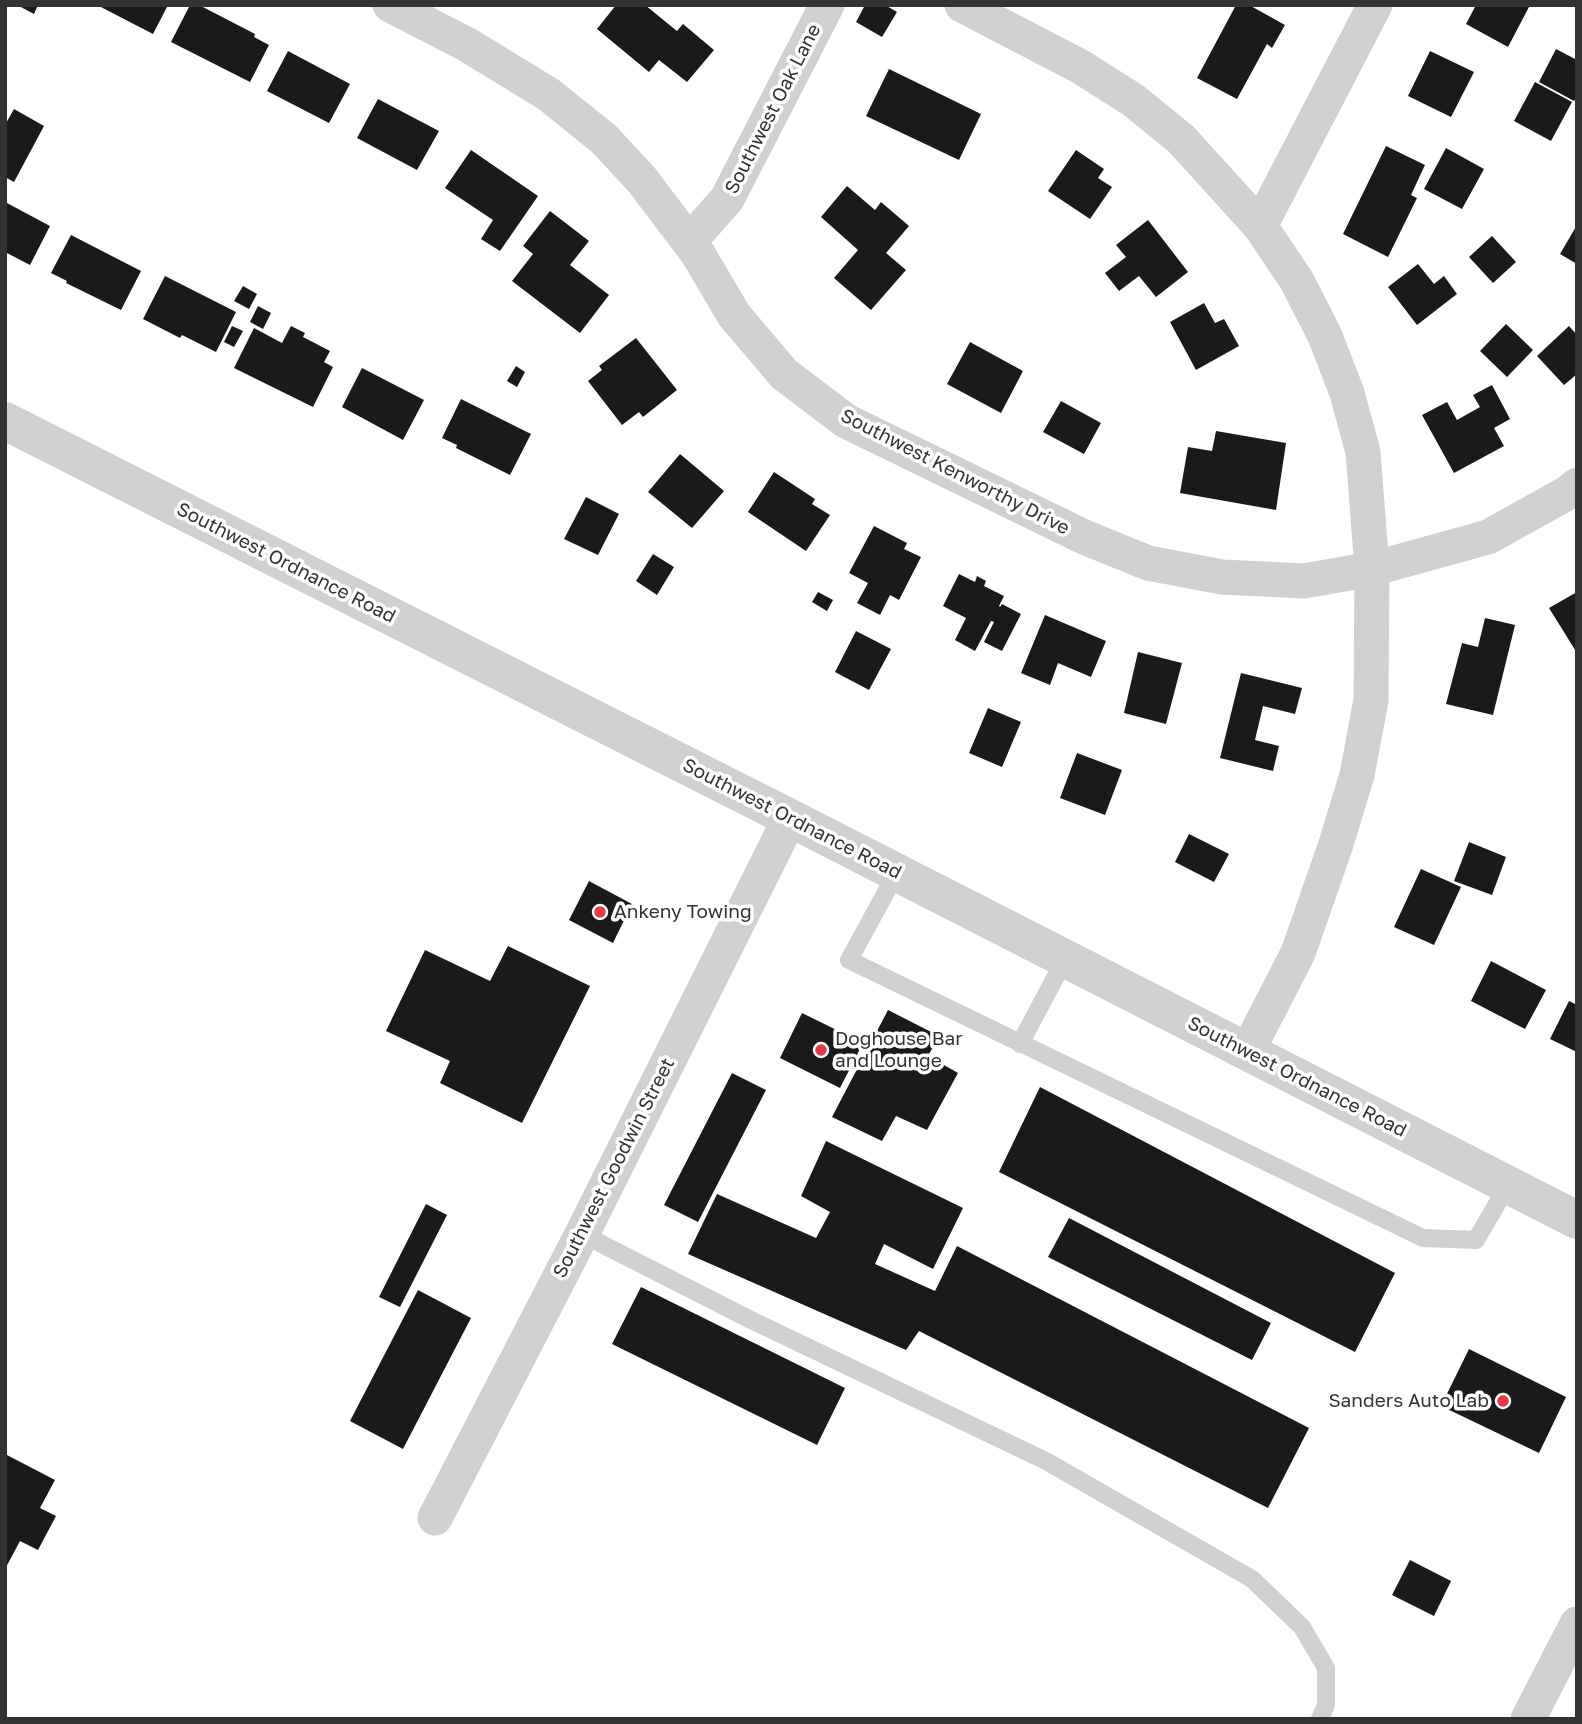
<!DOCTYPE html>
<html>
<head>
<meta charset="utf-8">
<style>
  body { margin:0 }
  #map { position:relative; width:1582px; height:1724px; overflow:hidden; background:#fff; font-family:"Golos Text",sans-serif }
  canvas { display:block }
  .frame { position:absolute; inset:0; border:7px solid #333; pointer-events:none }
</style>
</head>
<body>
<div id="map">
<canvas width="1582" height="1724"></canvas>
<div class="frame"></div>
</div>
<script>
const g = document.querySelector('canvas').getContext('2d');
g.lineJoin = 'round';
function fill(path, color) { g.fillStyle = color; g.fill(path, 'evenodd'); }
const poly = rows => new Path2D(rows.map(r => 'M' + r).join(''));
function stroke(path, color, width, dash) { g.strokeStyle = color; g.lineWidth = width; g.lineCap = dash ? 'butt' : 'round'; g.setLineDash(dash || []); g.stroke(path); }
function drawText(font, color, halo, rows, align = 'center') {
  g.font = font + ' "Golos Text",sans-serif'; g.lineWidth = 7; g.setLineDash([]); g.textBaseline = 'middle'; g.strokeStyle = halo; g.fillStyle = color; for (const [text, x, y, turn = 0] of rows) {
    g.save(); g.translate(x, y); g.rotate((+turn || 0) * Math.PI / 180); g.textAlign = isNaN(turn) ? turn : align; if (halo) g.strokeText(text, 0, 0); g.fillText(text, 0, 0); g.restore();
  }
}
fill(poly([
  [17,5,38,5,34,14],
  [97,5,168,5,153,34],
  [190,5,199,5,255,34,254,37,269,45,250,82,171,42],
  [616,5,645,5,677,31,683,24,714,50,687,82,659,60,649,72,597,29],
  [865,5,885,5,897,12,882,37,856,22],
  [1236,5,1249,5,1285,25,1272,48,1267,44,1237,99,1197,78],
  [1476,5,1530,5,1508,47,1466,24],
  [1556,49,1577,60,1577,96,1574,101,1539,82],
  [288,51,350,84,329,123,267,91],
  [1430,51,1474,72,1451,117,1408,96],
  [889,69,981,114,959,160,866,116],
  [1535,82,1572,102,1551,141,1514,121],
  [378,99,439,131,417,170,357,138],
  [14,109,44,126,14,182,5,177,5,125],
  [1386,146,1425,165,1411,195,1417,198,1388,257,1343,234],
  [1446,148,1484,169,1462,209,1424,189],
  [471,150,538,196,500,251,481,239,493,220,445,188],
  [1076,150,1104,169,1098,178,1112,187,1090,219,1048,191],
  [847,186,875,210,881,202,909,226,886,253,906,270,871,310,834,278,858,250,821,217],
  [5,202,50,226,30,265,5,252],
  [550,211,589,241,570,265,609,295,580,333,512,281,533,254,523,246],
  [1148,220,1188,272,1156,297,1139,276,1119,291,1105,273,1126,257,1116,245],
  [1577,225,1577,264,1560,254],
  [71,235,141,271,121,310,66,283,67,281,51,273],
  [1492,236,1516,262,1493,283,1469,257],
  [1418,264,1434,284,1444,276,1457,294,1417,325,1388,287],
  [165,276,236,312,216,352,182,335,180,338,143,319],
  [243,286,257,294,249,309,234,301],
  [1204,303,1215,323,1224,319,1239,346,1196,370,1170,322],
  [258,306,271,313,263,329,250,322],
  [1506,324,1533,350,1507,377,1480,351],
  [232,326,243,331,234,347,224,342],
  [291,326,305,333,303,337,330,351,324,362,333,367,313,407,234,368,254,328,282,343],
  [1569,326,1577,335,1577,374,1564,385,1537,356],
  [636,338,677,390,643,417,639,412,622,425,588,381,602,370,599,366],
  [970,342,1023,371,1001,413,947,384],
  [516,366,525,372,517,387,507,381],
  [362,368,424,400,403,440,342,407],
  [1492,385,1510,419,1494,428,1504,446,1454,473,1422,415,1447,402,1457,420,1480,407,1473,395],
  [461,399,531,434,510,475,456,448,457,445,442,438],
  [1061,401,1101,423,1084,454,1043,432],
  [1216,431,1286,443,1276,510,1180,493,1188,447,1212,451],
  [680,454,724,491,692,528,648,492],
  [774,472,815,499,812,504,830,515,806,551,748,512],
  [586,497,619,514,598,555,564,539],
  [874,526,907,543,904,549,921,557,899,600,890,595,880,615,857,603,868,583,849,573],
  [653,554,674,567,657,595,636,581],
  [959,574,975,582,977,576,986,581,984,586,1004,596,999,606,1000,607,1002,604,1021,614,1002,651,984,642,994,622,991,621,975,651,955,640,966,618,943,606],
  [818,592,833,600,827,611,812,602],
  [1577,592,1577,653,1549,608],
  [1045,615,1106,641,1091,677,1058,663,1050,685,1021,673],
  [1485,618,1515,625,1493,715,1446,704,1462,643,1478,647],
  [856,631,891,649,869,690,835,672],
  [1138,652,1182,663,1166,724,1124,713],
  [1241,673,1302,688,1295,714,1263,706,1255,740,1279,746,1273,771,1220,758],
  [988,708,1021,722,1002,767,969,753],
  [1077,753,1122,770,1105,815,1060,798],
  [1189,834,1229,854,1214,882,1175,862],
  [1469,842,1506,857,1492,895,1454,881],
  [1421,869,1461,887,1434,945,1394,927],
  [589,881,632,904,613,943,569,920],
  [508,946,590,986,522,1123,440,1083,450,1061,386,1031,425,950,490,981],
  [1491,961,1546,990,1525,1029,1471,1001],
  [1569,1001,1577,1005,1577,1052,1550,1039],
  [888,1010,939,1036,928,1056,958,1073,927,1130,896,1116,882,1141,832,1117],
  [802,1013,863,1043,840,1088,780,1058],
  [732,1073,766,1090,698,1222,664,1205],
  [1040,1087,1395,1273,1355,1352,999,1172],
  [826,1141,963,1208,933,1269,884,1244,875,1264,935,1291,957,1246,1309,1428,1268,1508,919,1331,906,1350,688,1254,717,1194,816,1238,830,1212,801,1196],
  [426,1204,447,1215,400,1307,379,1297],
  [1069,1218,1271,1323,1252,1360,1048,1257],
  [641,1287,845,1388,817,1445,612,1344],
  [418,1290,471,1318,403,1449,350,1421],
  [1469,1349,1566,1397,1539,1453,1441,1406],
  [5,1454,55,1480,40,1508,56,1516,38,1550,20,1541,5,1569],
  [1410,1560,1451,1581,1434,1616,1392,1595]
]), '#1a1a1a');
stroke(poly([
  [897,872,849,960,1423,1238,1476,1240,1508,1185],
  [1020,1044,1065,959],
  [582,1234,751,1320,1046,1461,1252,1579,1302,1627,1326,1668,1326,1705,1320,1719]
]), '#d0d0d0', 18);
stroke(poly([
  [390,5,466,44,548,94,604,139,642,180,698,254,734,315,784,374,846,421,1084,537,1148,563,1222,577,1304,581,1372,569,1488,537,1569,492,1577,485],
  [962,5,1081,67,1133,100,1181,139,1260,226,1297,281,1325,336,1347,393,1363,452,1372,569,1371,700,1357,775,1335,847,1298,953,1247,1052],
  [1260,226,1375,5],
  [689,242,727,199,827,5],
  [435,1518,582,1234,790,818],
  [1528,1719,1577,1624]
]), '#d0d0d0', 35);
stroke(poly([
  [5,421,790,818,1577,1220]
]), '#d0d0d0', 38);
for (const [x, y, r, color] of [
  [600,912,7,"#e63946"],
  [821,1050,7,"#e63946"],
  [1503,1401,7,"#e63946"]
]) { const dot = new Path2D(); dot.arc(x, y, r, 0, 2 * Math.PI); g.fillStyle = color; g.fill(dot); stroke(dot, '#fff', 2.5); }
drawText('19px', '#333', '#fff', [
  ["Southwest Oak Lane",773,109,-63],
  ["Southwest Kenworthy Drive",955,472,27],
  ["Southwest Ordnance Road",286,563,27],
  ["Southwest Ordnance Road",792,819,27],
  ["Southwest Ordnance Road",1297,1077,27],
  ["Southwest Goodwin Street",614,1168,-63]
]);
drawText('19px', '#333', '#fff', [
  ["Ankeny Towing",614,912],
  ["Doghouse Bar",835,1039],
  ["and Lounge",835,1061],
  ["Sanders Auto Lab",1489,1401,"right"]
], 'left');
</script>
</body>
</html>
